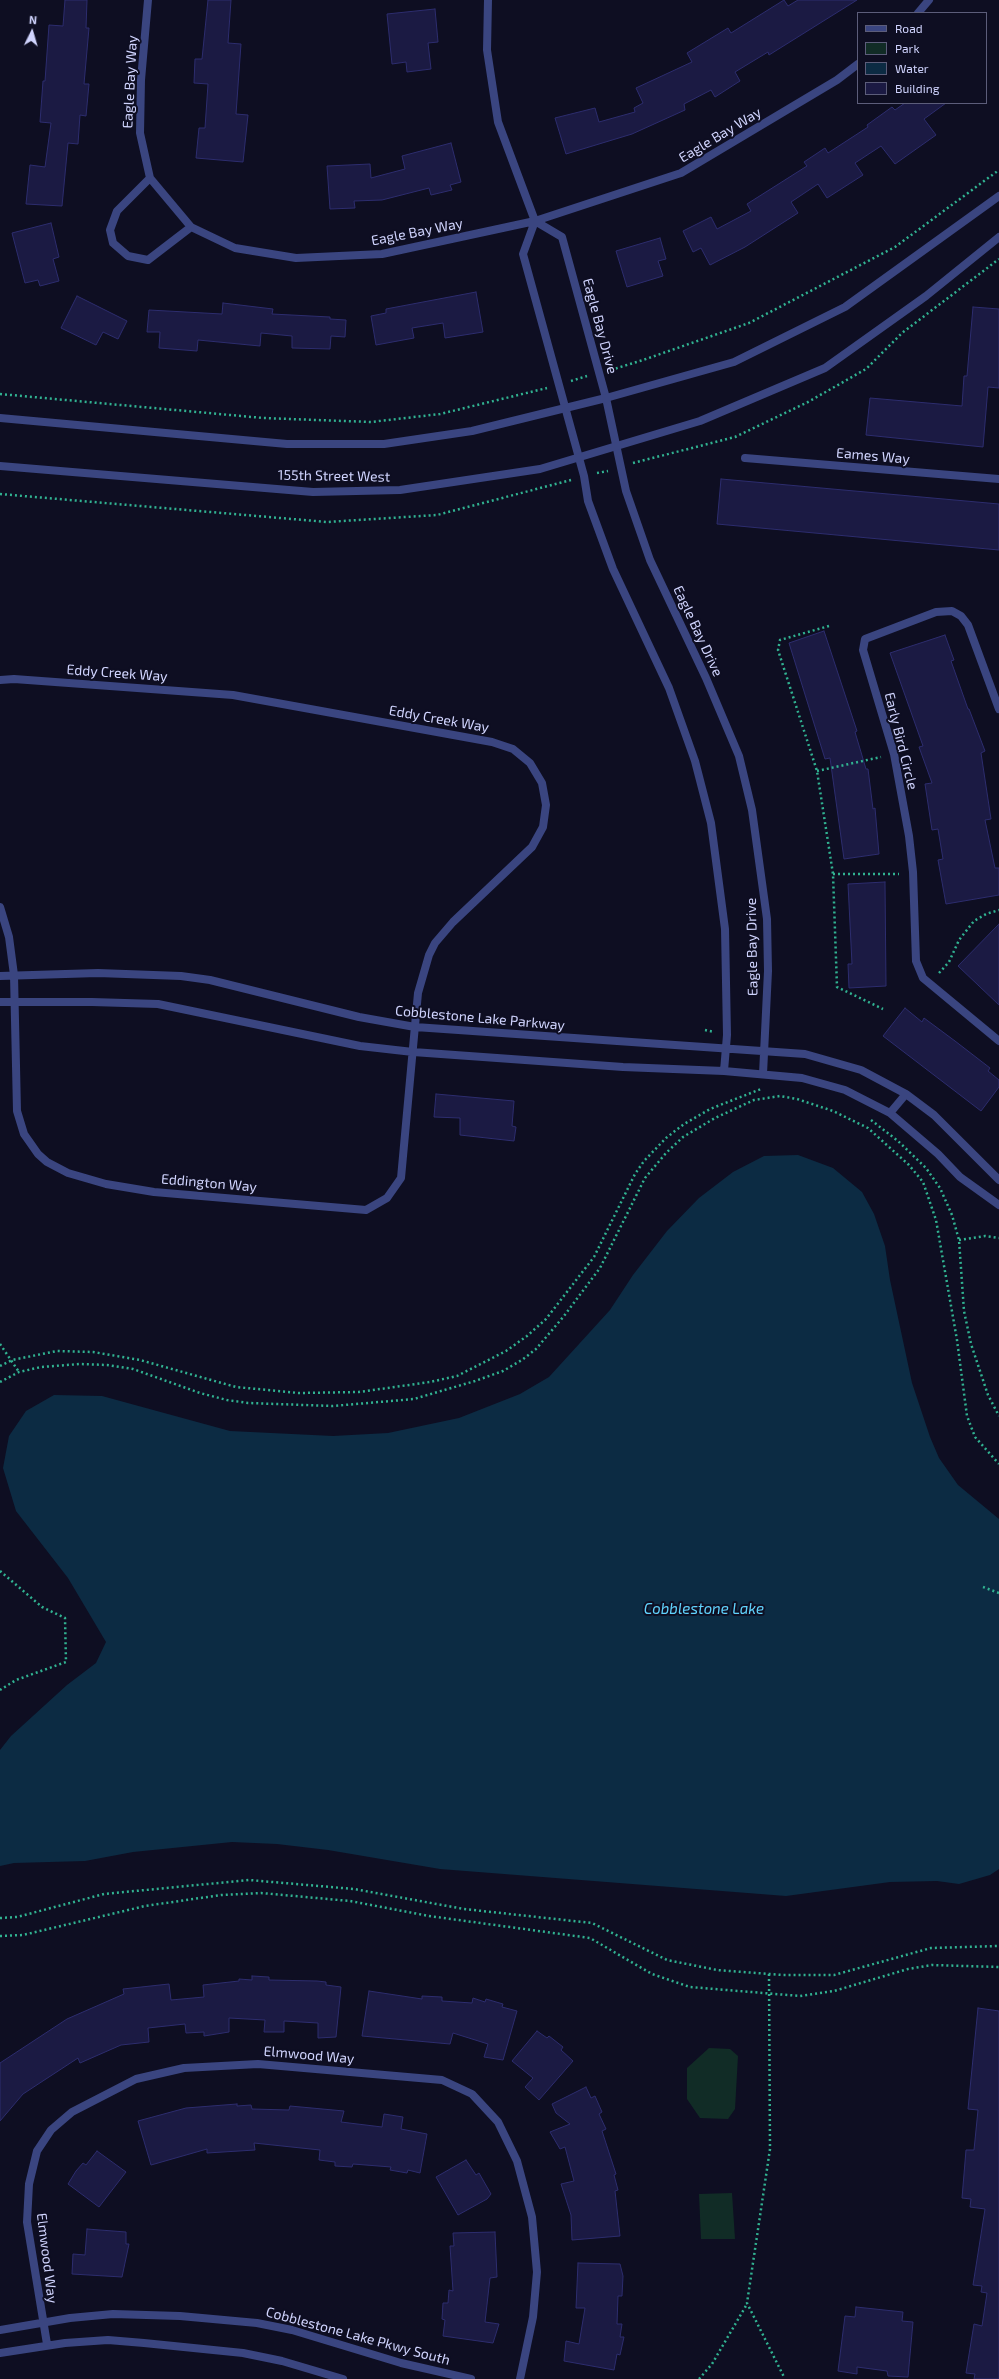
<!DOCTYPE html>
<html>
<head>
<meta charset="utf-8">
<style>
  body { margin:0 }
  #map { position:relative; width:999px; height:2379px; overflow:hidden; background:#0e0e22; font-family:"Exo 2",sans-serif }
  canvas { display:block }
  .legend { position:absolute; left:857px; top:12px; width:130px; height:92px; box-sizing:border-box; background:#0e0e22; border:1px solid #5c5d7a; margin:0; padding:5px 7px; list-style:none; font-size:12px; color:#d0d4fe }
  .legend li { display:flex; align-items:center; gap:8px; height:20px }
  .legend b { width:20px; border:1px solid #5c5d7a }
  .north { position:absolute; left:12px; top:12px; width:40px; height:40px; -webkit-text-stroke:3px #0e0e22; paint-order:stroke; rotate:5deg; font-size:11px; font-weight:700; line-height:16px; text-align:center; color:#d0d4fe }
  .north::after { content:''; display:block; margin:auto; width:14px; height:18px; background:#d0d4fe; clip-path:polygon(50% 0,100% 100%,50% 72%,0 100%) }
</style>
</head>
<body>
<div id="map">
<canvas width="999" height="2379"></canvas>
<ul class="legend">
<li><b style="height:5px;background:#3a4580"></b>Road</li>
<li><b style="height:11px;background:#112c26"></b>Park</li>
<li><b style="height:11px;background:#0c2b43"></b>Water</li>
<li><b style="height:11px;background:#1b1a43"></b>Building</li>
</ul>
<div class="north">N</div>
</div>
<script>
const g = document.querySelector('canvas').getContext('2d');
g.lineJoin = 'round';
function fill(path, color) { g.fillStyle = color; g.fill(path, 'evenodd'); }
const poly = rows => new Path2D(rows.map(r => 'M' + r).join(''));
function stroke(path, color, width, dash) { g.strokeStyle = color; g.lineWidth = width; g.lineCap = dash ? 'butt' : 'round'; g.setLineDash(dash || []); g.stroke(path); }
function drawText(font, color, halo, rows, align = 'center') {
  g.font = font + ' "Exo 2",sans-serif'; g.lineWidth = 4; g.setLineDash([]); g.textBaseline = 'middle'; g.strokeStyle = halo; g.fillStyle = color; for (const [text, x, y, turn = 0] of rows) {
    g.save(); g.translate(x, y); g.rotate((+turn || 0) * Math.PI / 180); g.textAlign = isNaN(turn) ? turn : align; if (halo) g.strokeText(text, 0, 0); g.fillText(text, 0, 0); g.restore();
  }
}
fill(poly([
  [709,2048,730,2049,738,2056,735,2109,728,2119,700,2118,687,2099,687,2068],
  [732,2193,735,2239,701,2239,699,2194]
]), '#112c26');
fill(poly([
  [798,1155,833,1168,862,1192,874,1214,885,1246,890,1280,912,1383,930,1437,939,1458,958,1485,999,1519,999,1869,990,1875,959,1884,937,1881,890,1882,786,1896,440,1869,328,1850,277,1844,232,1842,133,1852,85,1861,14,1863,0,1866,0,1750,11,1736,67,1685,96,1663,106,1642,68,1578,16,1511,3,1468,9,1436,26,1411,54,1395,102,1396,230,1431,333,1436,388,1433,459,1418,520,1394,549,1377,610,1310,633,1275,667,1231,699,1198,733,1172,764,1156]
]), '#0c2b43');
const building = poly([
  [65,0,87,0,86,28,89,28,84,84,89,84,86,116,80,115,78,144,68,143,62,206,26,204,30,165,45,167,51,123,40,122,43,81,45,81,49,25,63,26,65,0],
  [208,0,231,0,228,43,241,44,236,114,248,115,243,162,196,158,199,128,205,128,208,84,194,83,195,59,202,59,208,0],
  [784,0,788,6,798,0,857,0,769,55,768,52,735,72,740,81,715,97,711,90,684,104,685,110,632,134,566,154,555,118,595,108,599,122,635,112,634,108,643,103,636,88,692,62,687,53,728,28,731,33,784,0],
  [435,9,438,42,428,43,431,69,407,72,406,62,392,64,387,14,435,9],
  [905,103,946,103,924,119,936,135,895,164,881,146,855,163,863,175,827,198,818,184,791,202,798,213,745,247,710,265,701,248,693,252,683,231,711,217,717,229,751,211,747,204,807,166,804,162,825,148,828,153,868,127,867,125,892,107,895,110,905,103],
  [451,143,461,182,450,185,452,190,431,195,429,188,382,200,354,201,355,208,330,209,327,166,370,164,371,178,405,169,402,156,451,143],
  [51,223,59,257,53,259,59,281,40,286,38,280,25,283,12,233,51,223],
  [660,238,666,259,658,261,663,276,627,287,616,251,660,238],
  [476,292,483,332,445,338,443,323,412,328,414,338,376,345,371,316,386,313,386,309,476,292],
  [77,296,127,321,118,339,103,332,96,345,61,328,77,296],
  [223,303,273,309,272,314,330,317,330,319,346,320,345,337,331,336,330,349,292,348,292,336,261,333,260,346,198,340,197,351,159,348,160,332,147,332,149,310,222,314,223,303],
  [973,307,999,309,999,388,988,387,983,447,866,435,870,398,962,406,964,376,967,376,973,307],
  [721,479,999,504,999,550,717,524,721,479],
  [824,631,857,731,855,732,866,769,868,769,873,809,875,808,879,854,844,859,830,758,825,759,789,643,824,631],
  [945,635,954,660,951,661,968,709,969,709,985,751,981,753,991,819,985,820,995,868,999,868,999,895,946,904,938,860,943,859,938,829,932,830,925,784,932,783,919,747,923,746,890,653,945,635],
  [885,882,886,986,849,988,848,964,852,964,848,884,885,882],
  [999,924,999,1005,958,966,999,924],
  [905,1008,922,1022,924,1018,955,1041,990,1068,988,1071,999,1080,999,1087,981,1111,883,1036,905,1008],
  [436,1094,514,1101,512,1126,516,1127,514,1141,460,1135,460,1118,434,1117,436,1094],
  [252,1976,269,1977,269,1980,317,1981,326,1982,326,1985,341,1987,336,2037,318,2038,318,2023,284,2021,284,2032,264,2032,265,2020,229,2018,229,2032,204,2036,204,2032,186,2033,185,2024,148,2028,149,2042,121,2045,80,2063,78,2058,23,2094,0,2121,0,2063,67,2019,124,1994,123,1989,169,1984,171,2000,204,1997,203,1985,239,1981,239,1979,252,1980,252,1976],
  [369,1991,422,1999,422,1996,442,1997,442,2001,472,2003,473,1998,485,2002,486,1999,503,2004,502,2007,517,2011,503,2060,484,2057,488,2044,453,2033,450,2044,362,2036,369,1991],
  [978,2008,999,2011,999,2379,974,2379,975,2374,966,2373,974,2324,982,2326,987,2293,981,2292,982,2286,973,2285,985,2209,970,2207,971,2199,962,2198,966,2150,974,2150,978,2110,968,2109,978,2008],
  [537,2031,547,2038,549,2036,563,2047,561,2050,573,2061,539,2100,525,2087,533,2078,512,2061,537,2031],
  [586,2087,591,2098,595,2096,602,2112,599,2114,606,2129,602,2131,616,2174,614,2175,618,2190,615,2191,620,2236,572,2240,571,2215,561,2184,574,2181,565,2147,560,2149,550,2132,570,2124,556,2113,552,2104,586,2087],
  [237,2104,237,2106,251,2105,252,2109,289,2110,290,2106,344,2111,341,2122,382,2127,384,2114,403,2117,401,2129,427,2134,420,2173,408,2170,407,2173,390,2170,391,2167,353,2164,352,2167,335,2166,335,2162,319,2160,320,2150,254,2143,255,2150,207,2153,207,2149,151,2165,138,2121,186,2108,237,2104],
  [97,2151,126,2172,99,2207,68,2184,76,2171,83,2163,86,2165,97,2151],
  [466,2160,476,2175,479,2173,491,2194,487,2199,458,2215,436,2177,466,2160],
  [87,2229,126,2232,126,2244,129,2244,122,2277,72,2274,73,2254,85,2255,87,2229],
  [495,2232,497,2277,490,2278,485,2322,499,2324,493,2343,443,2336,445,2320,442,2319,443,2303,448,2303,449,2290,453,2291,450,2246,454,2246,453,2233,495,2232],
  [578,2263,620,2264,623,2276,622,2296,618,2296,617,2324,622,2324,620,2337,624,2337,620,2355,617,2354,614,2370,564,2361,566,2341,579,2344,585,2308,576,2308,578,2263],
  [856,2307,903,2312,902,2321,913,2322,908,2377,888,2376,887,2371,857,2367,857,2374,838,2371,845,2316,855,2317,856,2307]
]);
fill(building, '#1b1a43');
stroke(building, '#2d2d6e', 1);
stroke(poly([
  [611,370,643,360,749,323,895,247,999,170],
  [571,381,587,376],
  [0,394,263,418,371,422,440,414,547,388],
  [633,463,735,437,808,402,866,369,902,333,999,259],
  [597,473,608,471],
  [0,494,327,522,437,515,571,480],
  [829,626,780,640,778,650,817,771,833,874,837,987,883,1009],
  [817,771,881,757],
  [833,874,899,874],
  [939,973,949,962,959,940,974,921,986,914,999,910],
  [705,1030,714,1032],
  [871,1120,898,1141,926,1168,940,1188,952,1215,959,1240,964,1311,971,1344,988,1395,999,1416],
  [959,1240,985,1236,999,1238],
  [0,1344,19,1372],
  [0,1366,12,1360,57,1351,93,1352,140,1360,236,1387,299,1393,359,1392,430,1382,457,1376,506,1351,527,1336,546,1319,594,1257,635,1174,644,1161,666,1138,684,1124,710,1109,761,1089],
  [0,1382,19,1372,41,1367,80,1364,107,1365,133,1369,200,1393,227,1400,248,1403,333,1406,414,1399,475,1381,503,1371,522,1360,536,1349,564,1316,600,1268,645,1178,666,1153,683,1137,715,1118,754,1100,780,1096,797,1099,833,1111,868,1128,909,1165,923,1182,936,1220,957,1340,967,1416,975,1437,999,1464],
  [0,1571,42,1607,65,1618,66,1662,16,1680,0,1690],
  [983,1587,999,1593],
  [0,1918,17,1917,104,1894,249,1880,354,1889,464,1909,592,1923,667,1960,717,1970,783,1975,834,1975,931,1948,999,1946],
  [0,1936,23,1935,145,1906,221,1895,261,1893,350,1901,429,1916,590,1938,652,1974,690,1987,800,1996,834,1991,908,1969,932,1965,999,1967],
  [769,1974,770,2149,747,2303,784,2377],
  [699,2379,712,2364,747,2304]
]), '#31b291', 2.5, [2, 3]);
stroke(poly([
  [148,0,141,80,140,133,150,178,191,227,235,248,296,258,382,254,535,221,681,173,837,80,858,64],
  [488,0,487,50,498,122,535,221,562,237,606,398,626,491,650,560,706,678,739,756,752,810,767,919,768,971,763,1074],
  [918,13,929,0],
  [150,178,117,211,110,230,113,243,128,256,148,260,191,227],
  [535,221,523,254,584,476,588,501,613,569,669,688,695,761,711,823,725,929,727,1035,724,1071],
  [745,458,999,479],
  [0,680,14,679,233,695,492,742,513,749,530,763,542,783,546,805,543,827,532,847,453,922,435,943,429,955,418,993,401,1178,387,1198,366,1210,154,1192,106,1184,68,1173,47,1162,38,1154,24,1134,17,1111,14,975,9,937,0,907],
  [999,709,968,625,961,616,952,611,936,612,865,639,863,650,894,754,909,836,913,872,916,961,923,978,999,1041],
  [0,976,98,973,181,976,210,980,359,1017,415,1027,805,1054,861,1070,906,1094,934,1115,999,1180],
  [0,1002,92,1002,158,1004,360,1046,413,1052,623,1067,724,1071,802,1078,845,1090,890,1113,938,1154,960,1177,999,1205],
  [890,1113,906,1094],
  [0,2330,70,2318,113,2314,180,2316,257,2323,292,2330,401,2363,471,2379],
  [47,2344,27,2222,29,2184,37,2151,51,2130,72,2112,136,2079,184,2068,258,2064,442,2080,472,2094,498,2122,517,2161,532,2217,537,2272,533,2317,520,2379],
  [0,2353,65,2343,108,2340,144,2343,243,2353,282,2361,343,2379]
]), '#3a4580', 8);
stroke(poly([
  [0,418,287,444,384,444,472,431,606,398,734,362,845,307,999,196],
  [0,466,313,492,400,490,540,469,700,421,825,368,926,296,999,237]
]), '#3a4580', 8);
drawText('14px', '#d0d4fe', '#0e0e22', [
  ["Eagle Bay Way",130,82,-87],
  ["Eagle Bay Way",720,135,-31],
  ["Eagle Bay Way",417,232,-11],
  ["Eagle Bay Drive",600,326,75],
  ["Eames Way",873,456,5],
  ["155th Street West",334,476,1],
  ["Eagle Bay Drive",698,631,65],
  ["Eddy Creek Way",117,673,4],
  ["Eddy Creek Way",439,719,10],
  ["Early Bird Circle",901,741,76],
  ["Eagle Bay Drive",752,947,-91],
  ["Cobblestone Lake Parkway",480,1018,5],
  ["Eddington Way",209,1183,5],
  ["Elmwood Way",309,2055,5],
  ["Elmwood Way",47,2258,83],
  ["Cobblestone Lake Pkwy South",358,2336,15]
]);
drawText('italic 15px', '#60d2fc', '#0e0e22', [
  ["Cobblestone Lake",704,1609]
]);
</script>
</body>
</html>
